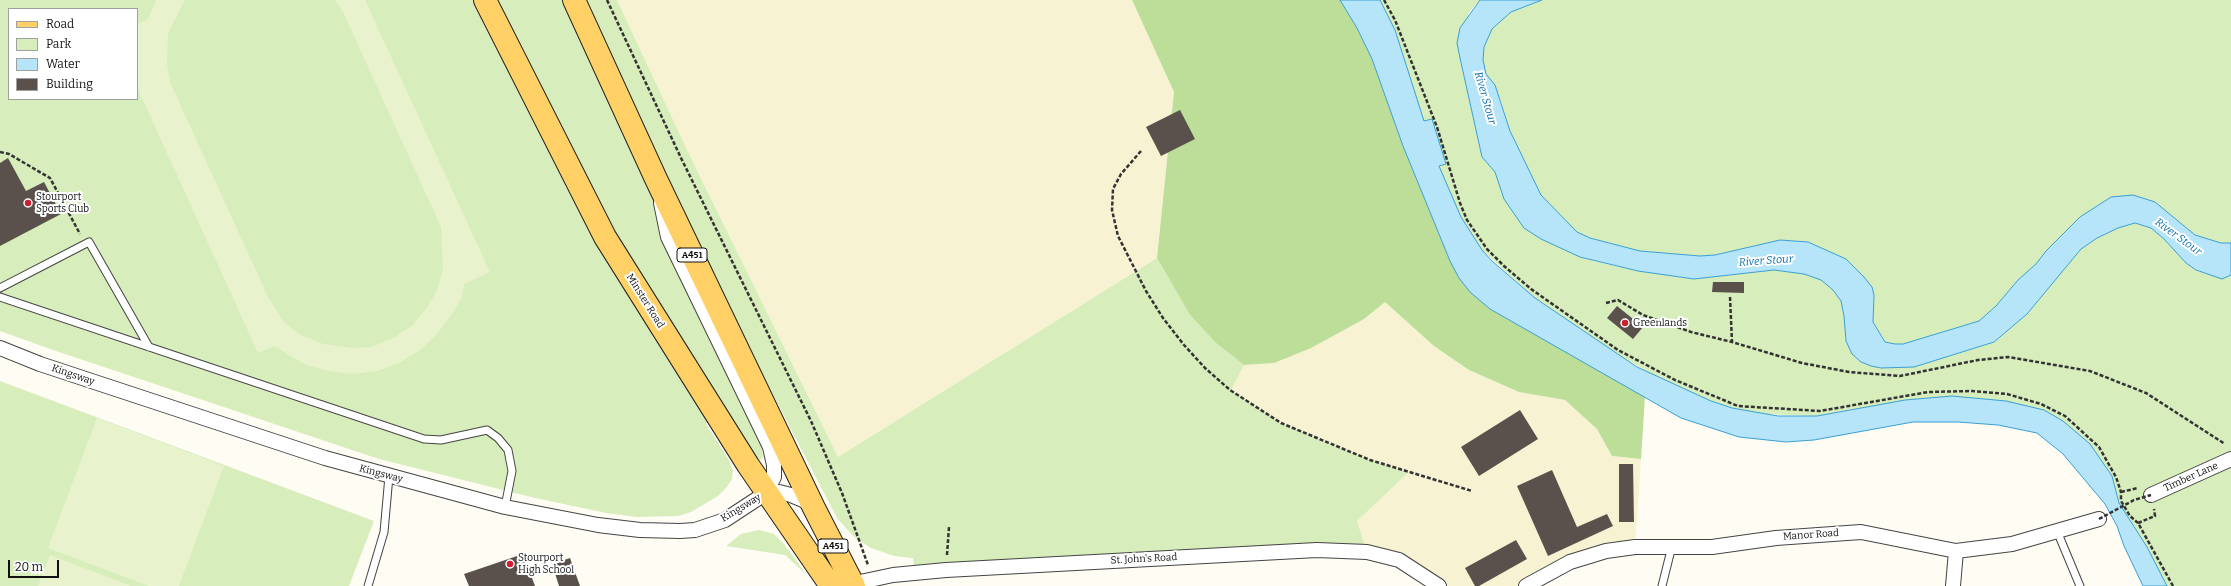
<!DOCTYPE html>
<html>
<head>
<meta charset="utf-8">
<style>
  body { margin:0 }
  #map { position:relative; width:2231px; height:586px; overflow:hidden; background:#fffcf4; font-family:Bitter,serif }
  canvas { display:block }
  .legend { position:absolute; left:8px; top:8px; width:130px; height:92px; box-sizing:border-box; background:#fff; border:1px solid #a0a0a0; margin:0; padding:5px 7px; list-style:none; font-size:12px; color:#111 }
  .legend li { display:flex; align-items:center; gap:8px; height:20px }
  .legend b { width:20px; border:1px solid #a0a0a0 }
  .scale { position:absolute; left:8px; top:560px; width:51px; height:18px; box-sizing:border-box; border:2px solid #111; border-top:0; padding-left:5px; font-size:12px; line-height:14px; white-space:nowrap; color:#111; -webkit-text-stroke:3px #fff; paint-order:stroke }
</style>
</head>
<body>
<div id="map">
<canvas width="2231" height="586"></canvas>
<ul class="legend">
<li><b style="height:5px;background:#fed065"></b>Road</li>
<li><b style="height:11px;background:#d7edbb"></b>Park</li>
<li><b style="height:11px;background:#b6e4f9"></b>Water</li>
<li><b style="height:11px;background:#5a514c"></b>Building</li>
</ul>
<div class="scale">20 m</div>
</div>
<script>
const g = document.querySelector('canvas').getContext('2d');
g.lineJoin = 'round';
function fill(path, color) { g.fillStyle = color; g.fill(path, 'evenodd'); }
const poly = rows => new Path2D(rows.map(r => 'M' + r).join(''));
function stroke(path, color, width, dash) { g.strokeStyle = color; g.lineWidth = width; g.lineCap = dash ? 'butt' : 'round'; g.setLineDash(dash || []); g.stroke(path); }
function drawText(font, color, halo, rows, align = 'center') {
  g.font = font + ' Bitter,serif'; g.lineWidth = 4; g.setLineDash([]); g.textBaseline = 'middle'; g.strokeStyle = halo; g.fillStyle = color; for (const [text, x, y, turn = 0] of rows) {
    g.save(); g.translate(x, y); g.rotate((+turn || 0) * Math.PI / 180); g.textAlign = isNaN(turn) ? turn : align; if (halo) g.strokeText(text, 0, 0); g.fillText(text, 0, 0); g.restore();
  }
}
fill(poly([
  [617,0,1132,0,1174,92,1157,258,838,457,689,154],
  [1385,302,1434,346,1469,370,1519,392,1565,400,1597,429,1612,456,1641,459,1635,547,1606,551,1526,586,1439,586,1367,552,1357,521,1409,472,1370,460,1281,423,1230,390,1244,365,1274,363,1364,319]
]), '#f7f2d2');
fill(poly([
  [0,0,617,0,689,154,838,457,1157,258,1190,315,1216,343,1244,365,1231,390,1281,423,1369,460,1409,472,1357,521,1367,552,915,572,913,558,894,556,871,548,854,537,837,518,765,379,754,382,763,457,760,460,757,459,725,408,714,412,706,424,729,460,733,471,732,479,726,488,718,496,691,512,678,516,637,517,606,513,531,497,379,459,53,350,0,331],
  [9,9,137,9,137,99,9,99],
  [1380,0,1480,0,1469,12,1460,58,1482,157,1495,172,1505,199,1563,249,1580,257,1602,263,1638,271,1694,279,1774,270,1804,274,1821,280,1833,290,1841,301,1844,316,1846,341,1914,367,1994,342,2027,314,2081,249,2097,238,2118,228,2135,223,2151,228,2164,239,2186,263,2196,270,2222,279,2231,275,2231,586,2167,586,2147,547,2119,503,2112,476,2101,461,2006,401,1952,396,1905,400,1817,416,1763,414,1732,408,1711,401,1657,377,1613,352,1535,298,1482,250,1461,217,1446,185,1439,166,1445,163,1432,120,1424,122,1395,30],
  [1542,0,2231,0,2231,243,2221,243,2195,235,2169,214,2111,197,2080,217,2046,251,2036,264,2018,280,1996,306,1979,321,1903,344,1895,344,1885,342,1873,322,1874,295,1864,277,1846,259,1808,242,1780,240,1715,255,1700,256,1640,251,1591,238,1577,233,1541,195,1510,131,1501,101,1486,75,1483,60,1484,47,1492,29,1511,12],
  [0,381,374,521,349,586,0,586],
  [759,530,774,534,784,544,806,574,785,555,726,546,741,534]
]), '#d7edbb');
fill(poly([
  [1132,0,1340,0,1357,28,1372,59,1403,146,1450,261,1490,309,1645,396,1641,459,1612,456,1597,429,1565,400,1519,392,1469,370,1434,346,1385,302,1364,319,1311,348,1274,363,1244,365,1216,343,1190,315,1157,258,1174,92]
]), '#bcde99');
fill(poly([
  [156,0,185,0,168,33,167,63,170,82,269,299,284,322,299,334,323,344,352,348,372,347,395,337,413,325,428,306,438,288,443,268,441,227,343,12,335,0,365,0,490,272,464,284,462,297,453,313,437,334,419,351,399,363,377,371,352,374,328,371,306,365,274,346,258,353,137,87,137,24,148,19],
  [97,418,224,466,179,586,149,586,48,548],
  [50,555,131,586,38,586]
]), '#e8f3cd');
const water = poly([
  [1340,0,1380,0,1395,30,1424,121,1432,119,1446,164,1439,166,1461,217,1482,250,1492,261,1535,298,1637,367,1711,401,1732,408,1778,416,1817,416,1905,400,1952,396,2006,401,2044,410,2063,421,2090,444,2112,476,2119,503,2147,547,2167,586,2143,586,2124,546,2117,526,2105,504,2063,454,2037,433,1998,425,1958,422,1913,422,1814,440,1786,442,1739,437,1681,418,1490,309,1470,292,1459,278,1450,261,1403,146,1372,59,1357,28,1340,0],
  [1480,0,1542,0,1511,12,1492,29,1484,47,1483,60,1486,74,1495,85,1510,131,1541,195,1577,232,1590,238,1640,251,1700,256,1715,255,1780,240,1808,242,1846,259,1864,277,1872,287,1874,295,1873,322,1885,342,1895,344,1903,344,1979,321,1996,306,2018,280,2036,264,2046,251,2080,217,2111,197,2133,195,2155,202,2195,235,2221,243,2231,243,2231,275,2222,279,2196,270,2186,263,2164,239,2151,228,2135,223,2118,228,2097,238,2081,249,2027,314,1994,342,1914,367,1881,368,1871,366,1861,362,1852,354,1846,341,1844,316,1841,301,1833,290,1821,280,1804,274,1774,270,1694,279,1638,271,1580,257,1541,239,1524,228,1504,199,1495,172,1482,157,1460,58,1457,43,1460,28,1480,0]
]);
fill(water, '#b6e4f9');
stroke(water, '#399fd4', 1);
fill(poly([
  [1180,110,1195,139,1161,156,1146,127],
  [8,158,26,191,44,182,61,214,0,246,0,163],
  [1713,282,1744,282,1744,293,1712,292],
  [1617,306,1643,327,1633,339,1607,318],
  [1520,410,1538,439,1479,476,1461,447],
  [1619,464,1633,464,1634,522,1619,522],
  [1552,470,1577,527,1607,514,1613,526,1548,556,1517,486],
  [1516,540,1527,559,1479,586,1475,586,1465,568],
  [523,554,535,586,469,586,464,574],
  [570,558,580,586,559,586,552,564]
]), '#5a514c');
const service = poly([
  [0,288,89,242,149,347],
  [0,297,424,439,441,440,487,430,498,438,508,450,512,471,505,507],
  [2057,531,2080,586],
  [368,586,384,532,389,476],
  [1662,586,1672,546]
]);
const minor = poly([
  [661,203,668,237,770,447,774,465,774,477,766,493],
  [0,348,40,364,325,458,505,507,598,525,640,530,680,531,695,530,725,520,766,493,779,492,791,495,803,500,813,507],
  [2151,495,2231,459],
  [846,585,893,575,946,570,1317,550,1367,552,1399,560,1439,586],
  [1526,586,1570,562,1606,551,1635,547,1712,547,1776,538,1861,532,1956,551,2012,544,2099,519],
  [1953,586,1956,551]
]);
const primary = poly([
  [485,0,605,237,748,465,831,586],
  [574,0,656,179,814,508,854,586]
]);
stroke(service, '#444', 9);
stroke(minor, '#444', 16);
stroke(primary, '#222', 24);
stroke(poly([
  [607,0,681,158,811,421,842,493,868,565],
  [1384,0,1395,20,1437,127,1460,203,1467,220,1487,249,1504,266,1531,289,1618,350,1675,380,1738,406,1820,411,1928,392,1972,391,2007,394,2041,404,2065,416,2099,447,2116,477,2121,492,2121,501,2130,516,2138,523,2173,586],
  [1141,151,1121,174,1113,189,1112,210,1118,236,1146,291,1163,318,1184,345,1205,368,1230,390,1281,423,1370,460,1472,491],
  [0,152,9,154,50,178,80,234],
  [1730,297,1732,342],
  [1606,303,1618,300,1643,315,1691,332,1732,342,1802,363,1849,372,1900,376,1978,360,2008,357,2090,371,2146,393,2225,444],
  [2121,492,2138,488],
  [2138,523,2155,516,2154,509],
  [947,555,949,527]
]), '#333', 2.5, [4, 2]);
stroke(service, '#fff', 7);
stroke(minor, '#fff', 14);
stroke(primary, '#fed065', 22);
stroke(poly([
  [2099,519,2134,500,2151,495]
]), '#333', 2.5, [4, 2]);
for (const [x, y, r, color] of [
  [28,203,4,"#c92032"],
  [1625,323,4,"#c92032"],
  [510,564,4,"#c92032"]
]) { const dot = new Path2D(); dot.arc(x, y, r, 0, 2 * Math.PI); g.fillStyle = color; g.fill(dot); stroke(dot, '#fff', 1.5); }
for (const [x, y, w] of [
  [692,255,30],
  [833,546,30]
]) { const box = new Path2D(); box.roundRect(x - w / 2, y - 7, w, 14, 3); g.fillStyle = '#fff'; g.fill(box); stroke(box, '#111', 1); }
drawText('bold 9px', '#111', null, [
  ["A451",692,255],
  ["A451",833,546]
]);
drawText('10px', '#111', '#fff', [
  ["Stourport",36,197],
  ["Sports Club",36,209],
  ["Greenlands",1633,323],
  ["Stourport",518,558],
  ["High School",518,570]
], 'left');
drawText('10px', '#111', '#fff', [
  ["Minster Road",645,301,58],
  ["Kingsway",73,375,19],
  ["Kingsway",381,474,15],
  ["Timber Lane",2191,477,-24],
  ["Kingsway",741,508,-31],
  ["Manor Road",1811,535,-4],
  ["St. John's Road",1144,559,-3]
]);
drawText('italic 11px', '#1171ab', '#fff', [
  ["River Stour",1485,98,74],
  ["River Stour",2178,237,36],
  ["River Stour",1766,261,-4]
]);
</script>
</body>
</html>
